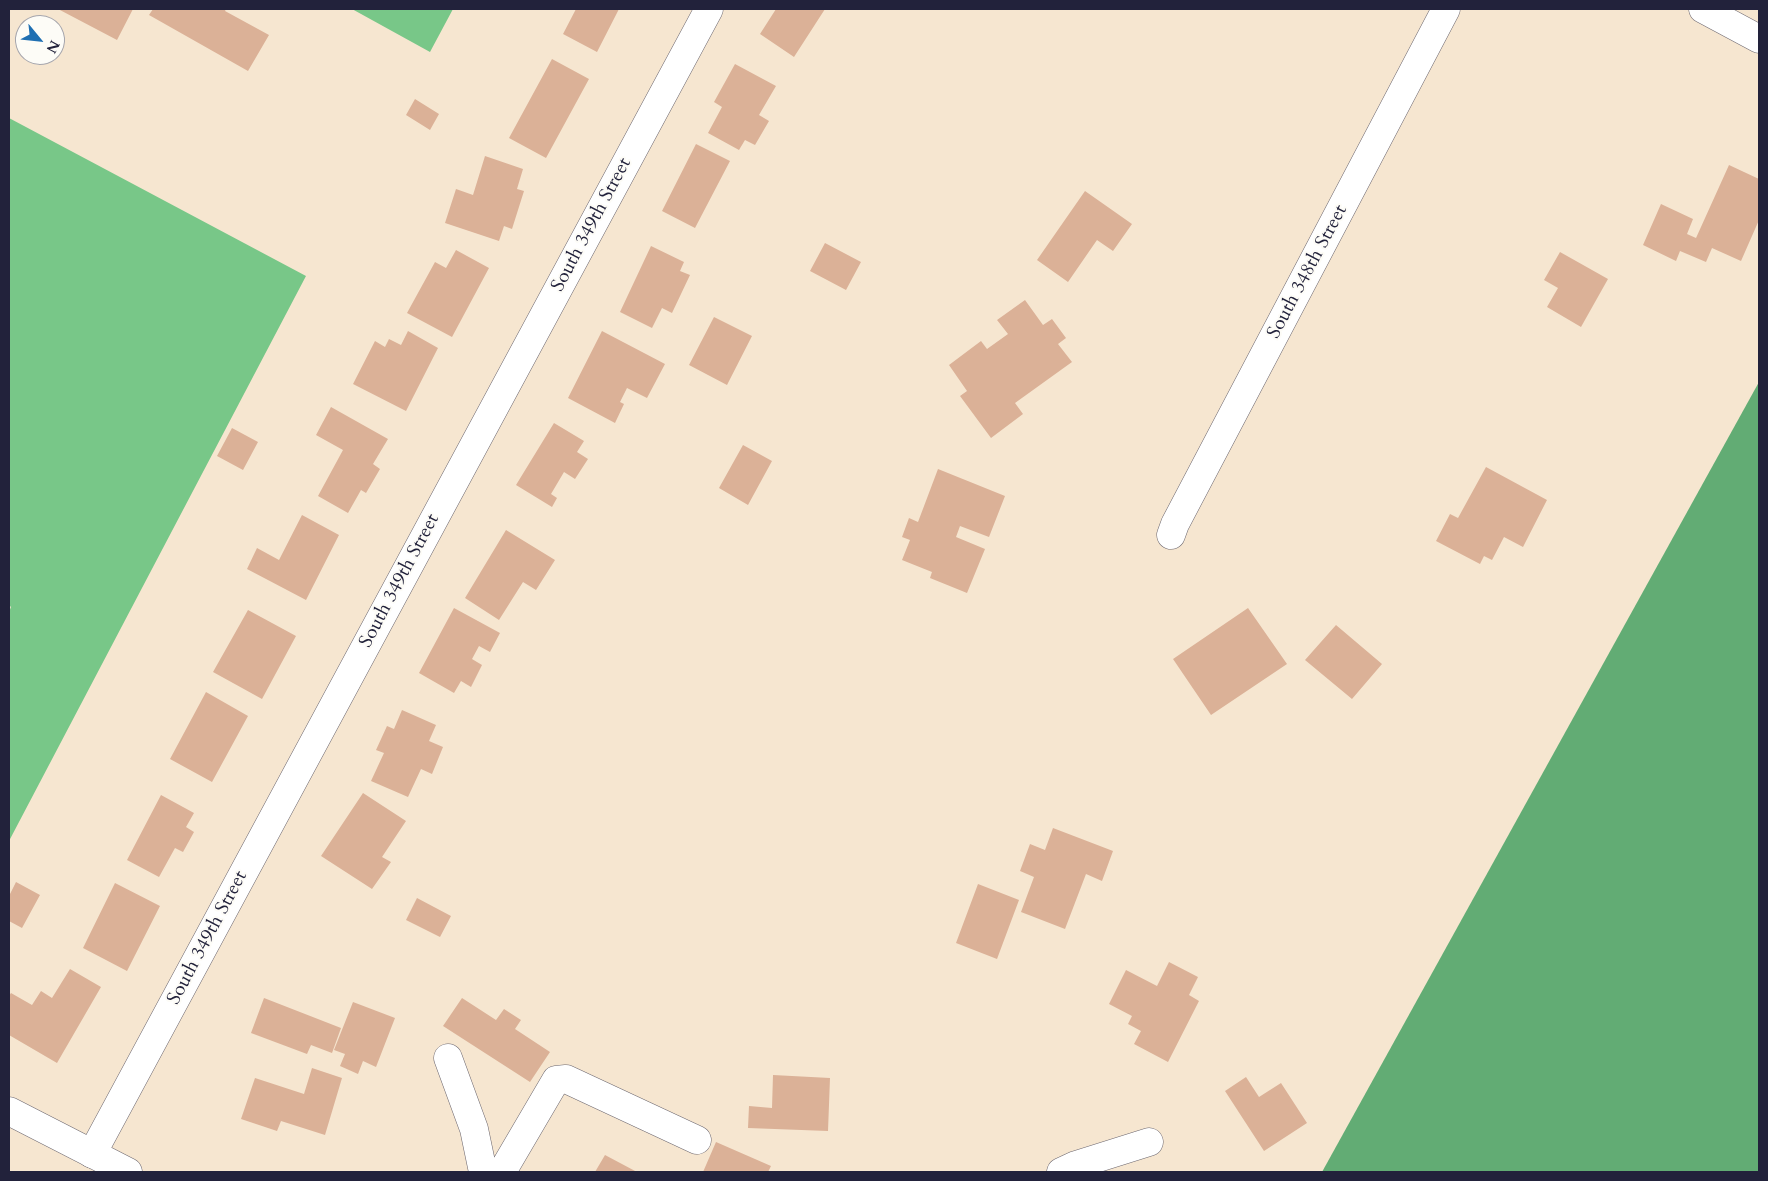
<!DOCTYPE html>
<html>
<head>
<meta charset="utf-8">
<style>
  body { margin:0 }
  #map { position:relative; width:1768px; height:1181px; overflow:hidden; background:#f6e6d0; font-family:Cardo,serif }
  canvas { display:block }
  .frame { position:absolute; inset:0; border:10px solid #22223b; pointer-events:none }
  .north { position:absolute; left:15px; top:15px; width:50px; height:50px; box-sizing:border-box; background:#fdfcf7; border:1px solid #a5a5ac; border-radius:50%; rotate:118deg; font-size:14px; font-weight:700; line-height:20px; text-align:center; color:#22223b }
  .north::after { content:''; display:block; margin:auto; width:18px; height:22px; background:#1f6fb2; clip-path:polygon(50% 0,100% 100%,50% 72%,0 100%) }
</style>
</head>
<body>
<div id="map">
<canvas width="1768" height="1181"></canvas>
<div class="frame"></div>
<div class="north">N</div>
</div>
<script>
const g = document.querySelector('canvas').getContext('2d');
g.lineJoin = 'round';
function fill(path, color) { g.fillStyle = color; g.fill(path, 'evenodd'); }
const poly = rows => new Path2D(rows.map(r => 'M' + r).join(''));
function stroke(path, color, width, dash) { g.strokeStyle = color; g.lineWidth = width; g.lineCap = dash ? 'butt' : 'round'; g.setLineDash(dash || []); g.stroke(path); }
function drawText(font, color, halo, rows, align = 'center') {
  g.font = font + ' Cardo,serif'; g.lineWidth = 4; g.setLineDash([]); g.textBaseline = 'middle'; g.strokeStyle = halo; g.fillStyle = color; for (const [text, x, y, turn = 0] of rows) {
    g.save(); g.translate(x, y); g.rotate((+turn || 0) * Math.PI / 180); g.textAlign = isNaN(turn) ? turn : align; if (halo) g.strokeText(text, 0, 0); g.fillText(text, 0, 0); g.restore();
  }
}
fill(poly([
  [352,9,453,9,430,52],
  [9,118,306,276,9,841,9,612,11,607,9,605]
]), '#78c788');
fill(poly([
  [1759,382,1759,1172,1322,1172]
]), '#62ac74');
fill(poly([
  [58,9,133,9,117,40],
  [153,9,226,9,225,11,269,35,248,71,149,15],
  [576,9,619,9,597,52,563,34],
  [776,9,825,9,794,57,760,34],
  [552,59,589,79,546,158,509,138],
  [735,64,776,86,759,115,769,121,755,145,745,140,739,150,708,133,722,107,714,102],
  [415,99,439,114,430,130,406,115],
  [696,144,730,161,695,228,662,211],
  [485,156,523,169,517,189,524,191,512,229,504,226,499,241,445,223,456,189,473,195],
  [1729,165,1759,179,1759,220,1741,261,1712,248,1706,262,1680,251,1676,261,1643,245,1661,204,1693,219,1687,234,1696,238],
  [1085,191,1132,224,1113,251,1097,240,1068,282,1037,260],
  [825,243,861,262,846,290,810,271],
  [651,246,684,262,680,271,690,275,672,313,662,308,652,328,620,312],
  [456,250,489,268,452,337,407,313,435,262,446,268],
  [1560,252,1608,279,1581,327,1547,307,1558,288,1544,280],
  [1025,300,1043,325,1052,319,1066,338,1058,344,1072,362,1015,403,1023,414,991,438,960,396,967,391,949,365,981,341,987,349,1008,334,997,320],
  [714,317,752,336,727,385,689,365],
  [408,331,438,348,406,411,353,384,375,341,385,347,389,339,401,345],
  [602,331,665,364,647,398,627,388,620,402,624,404,615,423,568,398],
  [331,407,388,439,373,464,380,469,366,493,361,490,348,513,318,496,343,450,316,435],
  [554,423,584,441,577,452,588,459,575,479,564,472,551,494,557,498,552,507,516,485],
  [232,428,258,442,243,470,217,456],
  [743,445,772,461,748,505,719,488],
  [1486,467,1547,500,1523,547,1504,537,1492,560,1484,556,1480,564,1436,541,1450,514,1458,518],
  [938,469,1005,496,989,537,960,526,956,537,985,549,967,593,930,578,932,572,902,560,910,540,902,537,909,518,918,522],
  [302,515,339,535,306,600,247,569,257,548,279,560],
  [506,530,555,560,536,590,523,582,499,620,465,598],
  [454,608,500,633,490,652,479,646,472,659,482,665,471,687,461,681,454,693,419,673],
  [1248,608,1287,664,1211,715,1173,659],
  [248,610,296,636,262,699,213,672],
  [1336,625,1382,664,1352,699,1305,660],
  [206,692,248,716,212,782,170,759],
  [402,710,436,725,429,741,443,747,432,774,421,769,408,797,371,781,384,753,376,750,387,726,394,729],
  [363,793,406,821,382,857,391,862,372,889,321,856],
  [161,795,194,813,186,827,194,832,183,852,175,848,159,877,127,860],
  [1053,828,1113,851,1102,881,1086,874,1065,929,1021,912,1034,877,1020,871,1030,844,1045,850],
  [16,882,40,895,22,928,9,921,9,896],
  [115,883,160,906,127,971,83,948],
  [978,884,1019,900,997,959,956,943],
  [417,898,451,916,440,937,406,920],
  [1169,962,1198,977,1189,995,1199,1001,1168,1062,1134,1044,1141,1031,1128,1024,1132,1016,1109,1004,1126,970,1157,986],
  [70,969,101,987,57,1063,9,1035,9,996,11,993,32,1005,41,991,52,998],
  [264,998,341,1028,332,1053,311,1045,307,1054,251,1033],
  [462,998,496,1020,504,1009,521,1020,515,1029,550,1052,530,1082,443,1026],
  [353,1002,395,1018,376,1067,363,1061,358,1074,340,1066,345,1054,334,1050],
  [312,1068,342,1078,325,1135,281,1121,277,1131,241,1119,255,1078,304,1094],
  [773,1075,830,1078,828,1131,748,1128,749,1106,772,1108],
  [1246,1077,1259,1097,1281,1083,1307,1123,1264,1151,1225,1091],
  [716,1142,771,1166,768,1172,703,1172],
  [605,1155,637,1172,595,1172]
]), '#dbb197');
const minor = poly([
  [1703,9,1759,39],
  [1171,535,1175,524,1446,9],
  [448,1058,474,1129,483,1172],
  [92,1154,709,9],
  [502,1172,556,1080,566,1079,697,1140],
  [1061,1172,1076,1165,1149,1142]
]);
const major = poly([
  [9,1111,128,1172]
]);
stroke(minor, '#6c676f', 29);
stroke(major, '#6c676f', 29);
stroke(minor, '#fff', 28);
stroke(major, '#fff', 28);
drawText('19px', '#22223b', '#fdfcf7', [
  ["South 349th Street",592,225,-62],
  ["South 348th Street",1308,272,-62],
  ["South 349th Street",400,581,-62],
  ["South 349th Street",208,938,-62]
]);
</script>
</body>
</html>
